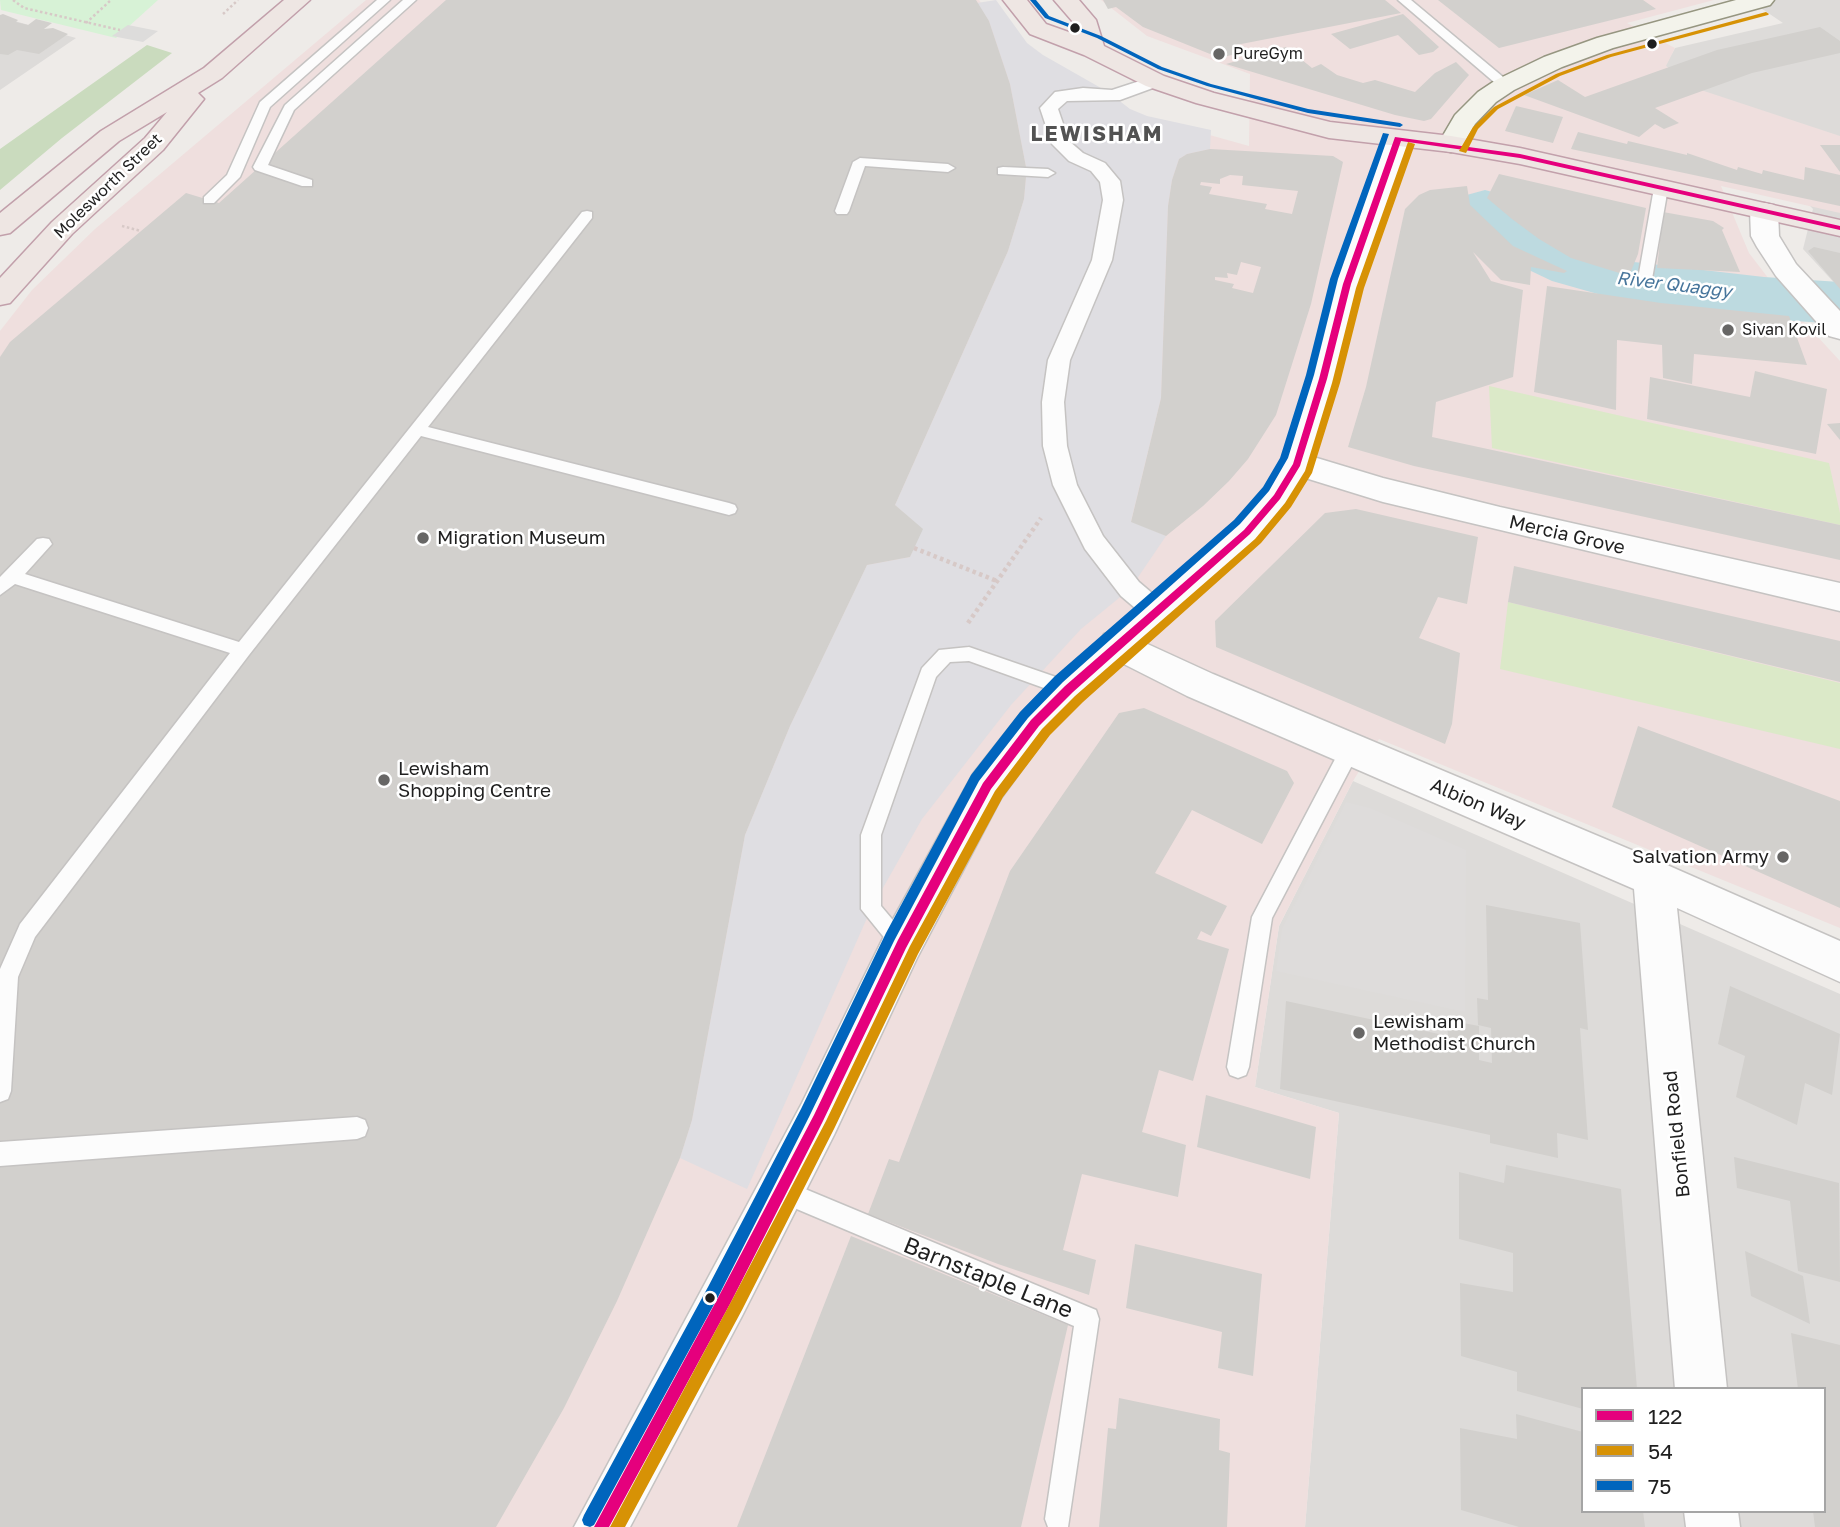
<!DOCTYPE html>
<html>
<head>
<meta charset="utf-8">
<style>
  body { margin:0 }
  #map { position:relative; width:1840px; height:1527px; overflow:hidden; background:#eeebe8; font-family:"Golos Text",sans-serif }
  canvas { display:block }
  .legend { position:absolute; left:1581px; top:1387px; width:245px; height:126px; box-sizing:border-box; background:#fff; border:2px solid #a5a5a5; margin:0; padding:9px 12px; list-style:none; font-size:21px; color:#1f1f1f }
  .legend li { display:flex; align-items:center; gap:14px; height:35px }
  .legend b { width:35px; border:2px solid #a5a5a5 }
</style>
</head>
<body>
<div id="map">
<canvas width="1840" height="1527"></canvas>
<ul class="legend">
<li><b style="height:9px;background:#e5007d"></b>122</li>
<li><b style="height:9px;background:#d79205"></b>54</li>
<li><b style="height:9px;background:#0065bd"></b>75</li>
</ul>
</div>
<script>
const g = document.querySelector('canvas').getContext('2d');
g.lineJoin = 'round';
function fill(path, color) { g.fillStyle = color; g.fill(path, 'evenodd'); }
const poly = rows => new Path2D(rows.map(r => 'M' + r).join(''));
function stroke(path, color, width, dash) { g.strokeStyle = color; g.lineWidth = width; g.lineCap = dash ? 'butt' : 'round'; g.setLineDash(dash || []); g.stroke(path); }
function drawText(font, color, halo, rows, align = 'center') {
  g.font = font + ' "Golos Text",sans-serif'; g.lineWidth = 5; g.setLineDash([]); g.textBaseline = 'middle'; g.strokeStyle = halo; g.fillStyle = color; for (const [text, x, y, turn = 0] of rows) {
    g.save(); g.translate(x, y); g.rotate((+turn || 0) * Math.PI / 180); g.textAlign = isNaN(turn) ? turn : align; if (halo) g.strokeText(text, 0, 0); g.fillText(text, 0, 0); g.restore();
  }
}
fill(poly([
  [1749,0,1840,0,1840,289,1803,249,1813,209,1701,90,1665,66,1675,48,1783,23],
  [0,17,76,38,0,90],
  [1353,781,1840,994,1840,1527,1305,1527,1339,1113,1255,1087,1279,926],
  [1583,1389,1824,1389,1824,1511,1583,1511]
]), '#dddbd9');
fill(poly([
  [366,0,979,0,992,18,1009,79,1249,146,1250,74,1147,36,1101,0,1714,0,1627,23,1675,48,1666,66,1701,90,1840,136,1840,213,1721,186,1749,253,1792,309,1840,361,1840,928,1379,739,1353,781,1279,926,1255,1087,1339,1113,1305,1527,0,1527,0,331,32,290,95,229]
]), '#efdfde');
fill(poly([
  [1489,386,1829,463,1840,513,1840,525,1492,448],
  [1508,602,1840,683,1840,749,1500,669]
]), '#dbe9c8');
fill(poly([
  [147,45,172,53,62,138,0,190,0,149]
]), '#cadbbe');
fill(poly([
  [0,0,158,0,116,38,1,10]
]), '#d7f2d6');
fill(poly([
  [1346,802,1370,808,1466,850,1465,1012,1276,971,1282,929]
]), '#dedcdb');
fill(poly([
  [996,0,1027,43,1043,55,1108,92,1130,109,1147,116,1211,130,1210,149,1187,154,1179,159,1172,180,1168,206,1161,398,1131,521,1166,536,1130,589,1081,629,1011,705,922,819,871,909,747,1189,680,1158,692,1120,745,835,790,726,867,565,910,557,922,529,895,505,1008,251,1024,199,1026,177,1002,175,1003,167,1026,167,1010,84,989,21,977,3]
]), '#dfdee2');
fill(poly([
  [128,25,158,31,143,42,112,36]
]), '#dddcdb');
fill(poly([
  [1485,190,1507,196,1556,233,1598,253,1634,262,1764,277,1840,282,1840,324,1764,319,1633,304,1552,281,1510,261,1463,222,1454,209,1463,196,1485,190]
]), '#bddae0');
fill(poly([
  [446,0,976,0,989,21,1010,84,1026,167,1003,167,1002,175,1026,177,1024,199,1008,251,895,505,923,529,910,557,867,565,790,726,745,835,692,1120,680,1158,617,1301,564,1408,496,1527,0,1527,0,357,10,342,186,193,219,203],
  [1103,0,1385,0,1401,13,1236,45,1239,53,1220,58,1143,27,1116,7,1108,9],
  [1438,0,1643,0,1656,9,1499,48],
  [3,14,18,20,16,22,28,25,36,19,52,23,44,29,53,28,68,34,39,54,17,50,8,55,0,54,0,15],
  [1403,14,1439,47,1433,52,1419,55,1398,35,1350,49,1331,34],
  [1820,27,1840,41,1840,53,1752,73,1655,108,1679,123,1664,129,1655,124,1639,137,1524,95,1558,80,1585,97,1717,50],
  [1286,47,1312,68,1321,64,1337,75,1363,83,1375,80,1415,92,1435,73,1456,62,1469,75,1431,119,1424,121,1395,115,1226,64],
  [1516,106,1563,117,1553,143,1505,131],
  [1578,132,1627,144,1628,141,1687,155,1687,153,1737,170,1738,167,1762,174,1763,170,1804,180,1805,167,1840,175,1840,206,1571,149],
  [1820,145,1840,145,1840,172],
  [1210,149,1333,156,1343,162,1311,304,1276,415,1248,459,1229,481,1203,506,1166,536,1131,522,1161,398,1168,206,1172,180,1179,159,1187,154],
  [1230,175,1243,176,1242,185,1298,191,1292,214,1265,209,1267,204,1209,194,1212,187,1200,185,1201,182,1220,184,1220,179],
  [1241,262,1261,267,1253,293,1232,288,1234,284,1215,280,1215,277,1228,278,1227,273,1237,275],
  [1499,174,1646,208,1638,254,1629,276,1571,258,1539,239,1512,219,1487,198],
  [1467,186,1470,205,1513,246,1567,271,1564,273,1531,267,1530,285,1501,280,1473,252,1491,281,1523,290,1513,377,1436,402,1432,437,1840,525,1840,560,1414,466,1348,447,1366,387,1405,209,1419,195,1430,190],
  [1663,212,1713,221,1724,228,1722,230,1740,272,1657,268],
  [1814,247,1840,253,1840,289,1808,251],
  [1547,286,1661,303,1789,316,1807,365,1694,354,1692,384,1663,378,1662,345,1617,340,1616,410,1534,392],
  [1755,371,1827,389,1816,454,1647,419,1650,377,1750,397],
  [1840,423,1840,440,1827,424],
  [1356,509,1478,537,1467,604,1438,597,1419,638,1460,653,1452,724,1445,744,1216,647,1215,621,1325,513],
  [1514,566,1840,641,1840,682,1508,602],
  [1144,708,1287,771,1294,783,1262,844,1192,810,1155,873,1227,906,1211,936,1201,931,1197,939,1229,949,1193,1081,1159,1070,1142,1132,1186,1145,1178,1197,1082,1174,1063,1250,1096,1260,1089,1295,998,1264,868,1214,889,1159,899,1162,1010,871,1119,713],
  [1638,726,1840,801,1840,908,1612,807],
  [1486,905,1580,923,1588,1030,1580,1028,1588,1140,1557,1133,1558,1158,1490,1143,1490,1135,1280,1089,1286,1001,1448,1036,1447,1020,1479,1026,1479,1060,1492,1063,1491,1028,1478,1025,1477,998,1488,1000],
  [1730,986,1840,1034,1832,1095,1805,1083,1797,1125,1736,1097,1745,1056,1718,1044],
  [1206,1095,1316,1127,1310,1179,1197,1147],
  [1734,1157,1839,1183,1840,1282,1798,1271,1790,1201,1737,1188],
  [1506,1165,1621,1189,1637,1389,1583,1389,1583,1409,1517,1391,1517,1372,1461,1356,1460,1283,1513,1292,1513,1253,1459,1239,1459,1172,1504,1183],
  [851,1236,1068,1325,1021,1527,737,1527],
  [1135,1244,1262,1274,1253,1376,1218,1368,1222,1332,1126,1308],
  [1745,1251,1803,1276,1810,1324,1751,1296],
  [1791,1333,1840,1345,1840,1527,1815,1527,1813,1511,1824,1511,1824,1389,1798,1389],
  [1119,1398,1220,1419,1219,1450,1230,1453,1227,1527,1099,1527,1108,1428,1116,1429],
  [1516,1414,1583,1432,1583,1511,1643,1511,1645,1527,1519,1527,1461,1510,1460,1428,1517,1439]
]), '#d2d0cd');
const service = poly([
  [377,0,390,0,270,107,240,177,214,203,204,203,204,197,227,175,260,102,377,0],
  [403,0,416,0,294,110,268,165,312,180,312,186,302,186,255,170,253,167,285,105,403,0],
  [1398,0,1411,0,1509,82,1509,88,1501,88,1398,0],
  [860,158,948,164,955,168,948,172,865,166,849,211,847,214,837,214,835,211,853,162,860,158],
  [1003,167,1048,169,1055,173,1048,177,998,174,998,168,1003,167],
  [1661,184,1668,188,1652,279,1645,284,1638,279,1654,188,1661,184],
  [587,211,592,212,592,218,428,427,729,503,735,505,737,509,735,513,729,515,421,436,249,655,35,937,18,977,11,1091,8,1099,0,1102,0,969,20,924,230,653,15,584,0,595,0,577,37,539,43,538,49,539,52,544,25,574,239,642,582,212,587,211],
  [969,647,1076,684,1078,689,1076,694,1069,697,969,661,950,662,936,677,881,835,881,906,913,944,909,951,902,954,895,951,861,909,861,835,922,668,939,650,969,647],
  [1350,742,1357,744,1360,750,1272,918,1249,1067,1246,1075,1238,1078,1230,1075,1227,1067,1252,917,1343,744,1350,742],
  [357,1117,365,1120,368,1128,365,1136,357,1139,0,1166,0,1142,357,1117],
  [781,1179,1096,1310,1099,1319,1068,1527,1048,1527,1045,1519,1074,1326,773,1199,769,1191,773,1183,781,1179]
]);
const pedestrian = poly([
  [1155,76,1161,77,1164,81,1161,85,1120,100,1067,101,1058,109,1069,141,1083,153,1105,163,1120,181,1123,200,1112,260,1070,360,1064,402,1067,446,1077,485,1103,536,1139,582,1166,605,1170,612,1166,619,1157,622,1148,619,1121,596,1085,549,1053,485,1043,446,1042,402,1048,360,1092,260,1103,200,1100,182,1091,171,1069,161,1052,144,1040,108,1055,92,1083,88,1112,90,1155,76]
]);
const minor = poly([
  [1764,203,1774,205,1778,211,1779,236,1796,264,1840,311,1840,339,1829,336,1776,276,1757,247,1751,236,1750,211,1754,205,1764,203],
  [1297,452,1383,478,1500,507,1840,583,1840,611,1383,502,1286,472,1281,464,1286,456,1297,452],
  [1117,630,1213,674,1667,865,1840,941,1840,982,1677,908,1727,1389,1675,1389,1634,889,1187,696,1104,654,1099,644,1104,634,1117,630],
  [1684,1511,1738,1511,1740,1527,1686,1527,1684,1511]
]);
const tertiary = poly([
  [1398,131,1407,133,1411,139,1361,284,1338,379,1308,472,1289,506,1259,541,1082,700,1048,734,1001,798,917,958,834,1135,742,1316,630,1527,574,1527,802,1103,887,930,973,774,1022,712,1056,678,1235,523,1265,488,1281,463,1308,379,1333,284,1385,139,1389,133,1398,131]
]);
const secondary = poly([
  [1736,0,1774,0,1770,5,1613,48,1562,67,1514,90,1496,102,1475,124,1460,150,1451,152,1442,150,1438,144,1455,115,1478,92,1496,80,1544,57,1597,38,1736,0]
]);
const trunk = poly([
  [284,0,310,0,222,78,198,93,204,99,163,150,72,234,10,303,0,305,0,278,52,222,145,138,167,112,119,141,10,233,0,235,0,213,101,131,204,68,284,0],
  [1003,0,1027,0,1046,24,1077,35,1073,22,1054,0,1079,0,1096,20,1104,46,1164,76,1214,93,1330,122,1451,136,1520,148,1840,220,1840,236,1520,164,1451,152,1329,138,1196,103,1146,86,1084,55,1030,34,1003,0]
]);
stroke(service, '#c5c3c2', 3);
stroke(pedestrian, '#c5c3c2', 3);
stroke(minor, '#c5c3c2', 3);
stroke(tertiary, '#c5c3c2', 3);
stroke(secondary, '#969681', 3);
stroke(trunk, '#c2a0ab', 3);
stroke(poly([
  [13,0,24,8,120,30],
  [223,14,238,0],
  [86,23,111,0],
  [122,226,141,231]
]), '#d7c9c7', 2.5, [2.5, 2.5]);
stroke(poly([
  [914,548,997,581],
  [968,623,1041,518]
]), '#d7c9c7', 4.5, [3.5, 3.5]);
fill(service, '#fcfcfc');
fill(pedestrian, '#fcfcfc');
fill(minor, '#fcfcfc');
fill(tertiary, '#fcfcfc');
fill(secondary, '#f3f3eb');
fill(trunk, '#eee6e3');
fill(poly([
  [1395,137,1520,154,1840,226,1840,230,1520,158,1401,141,1351,284,1327,379,1300,466,1280,499,1250,534,1073,692,1039,726,991,789,906,948,822,1123,730,1304,609,1527,594,1527,720,1294,814,1115,898,940,983,783,1031,720,1065,686,1244,530,1274,495,1293,464,1319,379,1343,284,1395,137]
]), '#e5007d');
fill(poly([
  [1766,12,1769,14,1768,15,1611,57,1560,76,1498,109,1478,129,1466,153,1459,151,1473,127,1494,107,1556,74,1607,55,1766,12],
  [1408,142,1415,144,1364,288,1340,383,1312,473,1291,507,1261,543,1083,702,1050,735,1003,797,918,954,834,1129,742,1310,625,1527,610,1527,732,1300,826,1121,910,946,995,791,1042,729,1075,696,1255,539,1285,503,1305,471,1332,383,1356,288,1408,142]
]), '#d79205');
fill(poly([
  [1030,0,1036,0,1049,16,1101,36,1162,67,1211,84,1308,109,1400,123,1403,125,1400,127,1308,113,1207,86,1158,69,1097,38,1045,18,1030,0],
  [1383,133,1389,134,1338,279,1314,375,1288,458,1269,491,1240,524,1063,682,1028,718,979,781,894,941,809,1117,718,1297,594,1525,590,1527,584,1525,582,1520,584,1515,708,1287,801,1109,886,933,971,775,1020,712,1055,676,1234,520,1263,487,1280,458,1306,375,1330,279,1383,133]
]), '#0065bd');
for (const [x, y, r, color] of [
  [1075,28,6,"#1f1f1f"],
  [1652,44,6,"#1f1f1f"],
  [1219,54,7,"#676665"],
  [1728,330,7,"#676665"],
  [423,538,7,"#676665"],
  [384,780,7,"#676665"],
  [1783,857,7,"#676665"],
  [1359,1033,7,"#676665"],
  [710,1298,6,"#1f1f1f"]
]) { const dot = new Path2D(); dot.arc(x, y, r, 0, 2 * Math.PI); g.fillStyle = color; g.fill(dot); stroke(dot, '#fff', 2.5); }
drawText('16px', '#1f1f1f', '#fff', [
  ["PureGym",1233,54],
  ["Sivan Kovil",1742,330]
], 'left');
drawText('16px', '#1f1f1f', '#fff', [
  ["Molesworth Street",108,186,-44]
]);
drawText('italic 18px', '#48769c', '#fff', [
  ["River Quaggy",1674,285,7]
]);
drawText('19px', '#1f1f1f', '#fff', [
  ["Mercia Grove",1567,535,13],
  ["Albion Way",1478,804,23],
  ["Bonfield Road",1677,1134,-96]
]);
drawText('19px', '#1f1f1f', '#fff', [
  ["Migration Museum",437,538],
  ["Lewisham",398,769],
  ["Shopping Centre",398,791],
  ["Salvation Army",1769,857,"right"],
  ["Lewisham",1373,1022],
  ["Methodist Church",1373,1044]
], 'left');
g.letterSpacing = '2px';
drawText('bold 21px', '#525252', '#fff', [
  ["LEWISHAM",1097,134]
]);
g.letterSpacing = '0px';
drawText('23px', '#1f1f1f', '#fff', [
  ["Barnstaple Lane",988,1278,22]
]);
</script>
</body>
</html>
